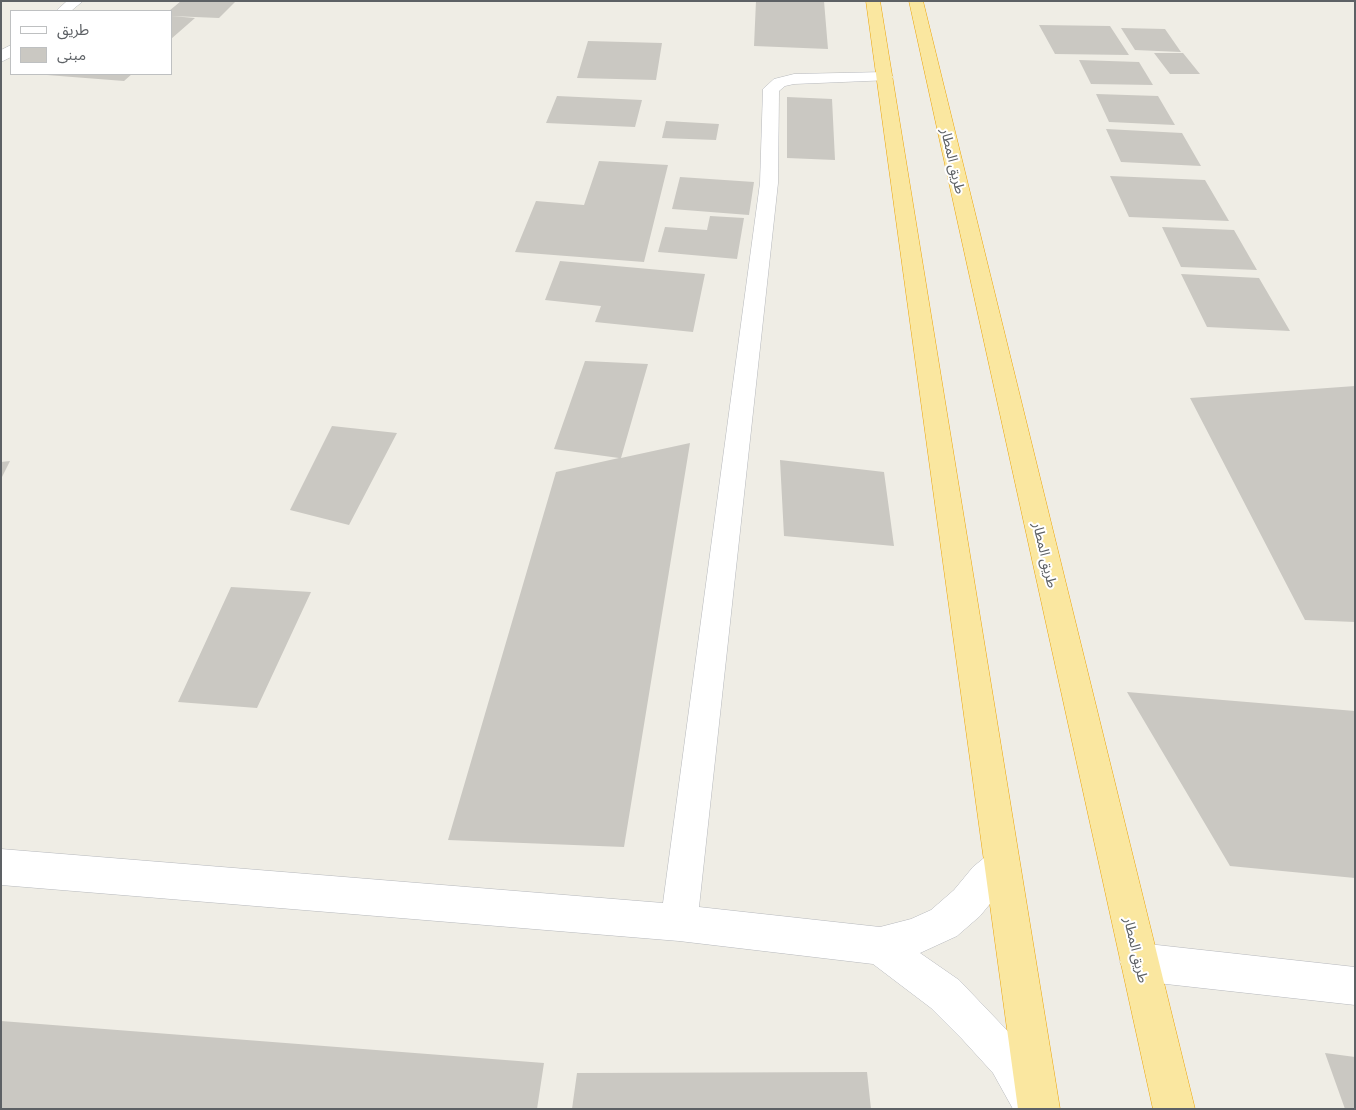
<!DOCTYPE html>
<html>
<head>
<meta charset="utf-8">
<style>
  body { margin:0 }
  #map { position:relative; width:1356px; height:1110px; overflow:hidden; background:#efede5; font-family:Commissioner,"Noto Sans Arabic",sans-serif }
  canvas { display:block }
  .frame { position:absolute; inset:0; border:2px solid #5d6165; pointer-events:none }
  .legend { position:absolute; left:10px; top:10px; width:162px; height:65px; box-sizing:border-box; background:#fff; border:1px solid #bec0c1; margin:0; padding:6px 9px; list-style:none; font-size:15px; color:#5d6165 }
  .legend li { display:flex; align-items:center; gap:10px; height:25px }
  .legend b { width:25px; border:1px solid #bec0c1 }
</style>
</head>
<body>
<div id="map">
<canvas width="1356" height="1110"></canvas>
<div class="frame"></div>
<ul class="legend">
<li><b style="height:6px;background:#fff"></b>طريق</li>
<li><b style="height:14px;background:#cac8c2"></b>مبنى</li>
</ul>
</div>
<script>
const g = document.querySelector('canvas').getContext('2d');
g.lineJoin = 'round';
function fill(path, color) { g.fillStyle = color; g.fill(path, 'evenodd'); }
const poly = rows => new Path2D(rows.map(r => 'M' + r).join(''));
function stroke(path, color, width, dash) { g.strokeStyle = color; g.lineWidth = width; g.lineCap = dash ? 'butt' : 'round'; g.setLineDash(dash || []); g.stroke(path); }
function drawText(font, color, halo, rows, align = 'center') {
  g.font = font + ' Commissioner,"Noto Sans Arabic",sans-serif'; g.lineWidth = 4; g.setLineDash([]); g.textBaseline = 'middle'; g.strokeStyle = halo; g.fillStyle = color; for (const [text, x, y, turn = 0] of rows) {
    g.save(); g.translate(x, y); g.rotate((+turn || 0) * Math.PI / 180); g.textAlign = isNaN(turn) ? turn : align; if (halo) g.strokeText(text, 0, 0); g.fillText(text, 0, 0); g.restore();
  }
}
fill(poly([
  [181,1,236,1,219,18,171,16,171,11,169,11],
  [756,1,824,1,828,49,754,46],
  [171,16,195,18,171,39],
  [1039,25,1110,26,1129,55,1055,54],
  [1121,28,1165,29,1181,52,1135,50],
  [588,41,662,43,656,80,577,78],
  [1154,53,1183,53,1200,74,1170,74],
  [1079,60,1139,62,1153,85,1091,84],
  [34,74,132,74,124,81],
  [1096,94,1158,96,1175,125,1109,122],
  [557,96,642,100,635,127,546,123],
  [787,97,832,99,835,160,787,158],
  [666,121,719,124,716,140,662,138],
  [1106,129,1182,133,1201,166,1121,162],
  [599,161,668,165,644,262,515,252,536,201,584,205],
  [1110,176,1205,180,1229,221,1129,217],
  [680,177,754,182,749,215,672,209],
  [710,216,744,218,737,259,658,252,665,227,707,230],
  [1162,227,1234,230,1257,270,1181,267],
  [560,261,705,274,693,332,595,322,601,306,545,300],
  [1181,274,1259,278,1290,331,1207,327],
  [585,361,648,364,621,458,690,443,624,847,448,840,556,472,619,458,554,449],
  [1355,386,1355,622,1305,620,1190,398],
  [332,426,397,433,349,525,290,510],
  [780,460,884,472,894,546,784,536],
  [10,461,1,479,1,462],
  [231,587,311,592,257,708,178,702],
  [1127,692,1355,711,1355,878,1230,866],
  [1,1021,544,1063,537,1109,1,1109],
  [1325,1053,1355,1057,1355,1109,1345,1109],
  [867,1072,871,1109,572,1109,577,1073]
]), '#cac8c2');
const minor = poly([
  [67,1,83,1,71,11,56,11,67,1],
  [11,45,11,57,1,62,1,50,11,45],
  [885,72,891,74,893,77,891,80,794,84,785,86,779,91,778,183,699,907,880,927,911,919,931,910,954,890,973,867,990,853,1002,847,1014,853,1020,865,1014,877,999,893,980,916,957,936,920,953,959,980,1021,1045,1045,1087,1051,1101,1048,1109,1013,1109,993,1073,962,1039,931,1008,873,964,679,941,1,885,1,849,663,903,760,183,763,89,774,79,794,74,885,72],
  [1139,943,1355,967,1355,1005,1139,981,1126,975,1120,962,1126,949,1139,943]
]);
const trunk = poly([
  [866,1,880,1,1060,1109,1018,1109,866,1],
  [909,1,923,1,1195,1109,1153,1109,909,1]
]);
stroke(minor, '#b6b8bc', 1);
stroke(trunk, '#eba409', 1);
fill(minor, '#fff');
fill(trunk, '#fae7a0');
drawText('14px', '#5d6165', '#fff', [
  ["طريق المطار",953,161,77],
  ["طريق المطار",1045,555,77],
  ["طريق المطار",1136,950,77]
]);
</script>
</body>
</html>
